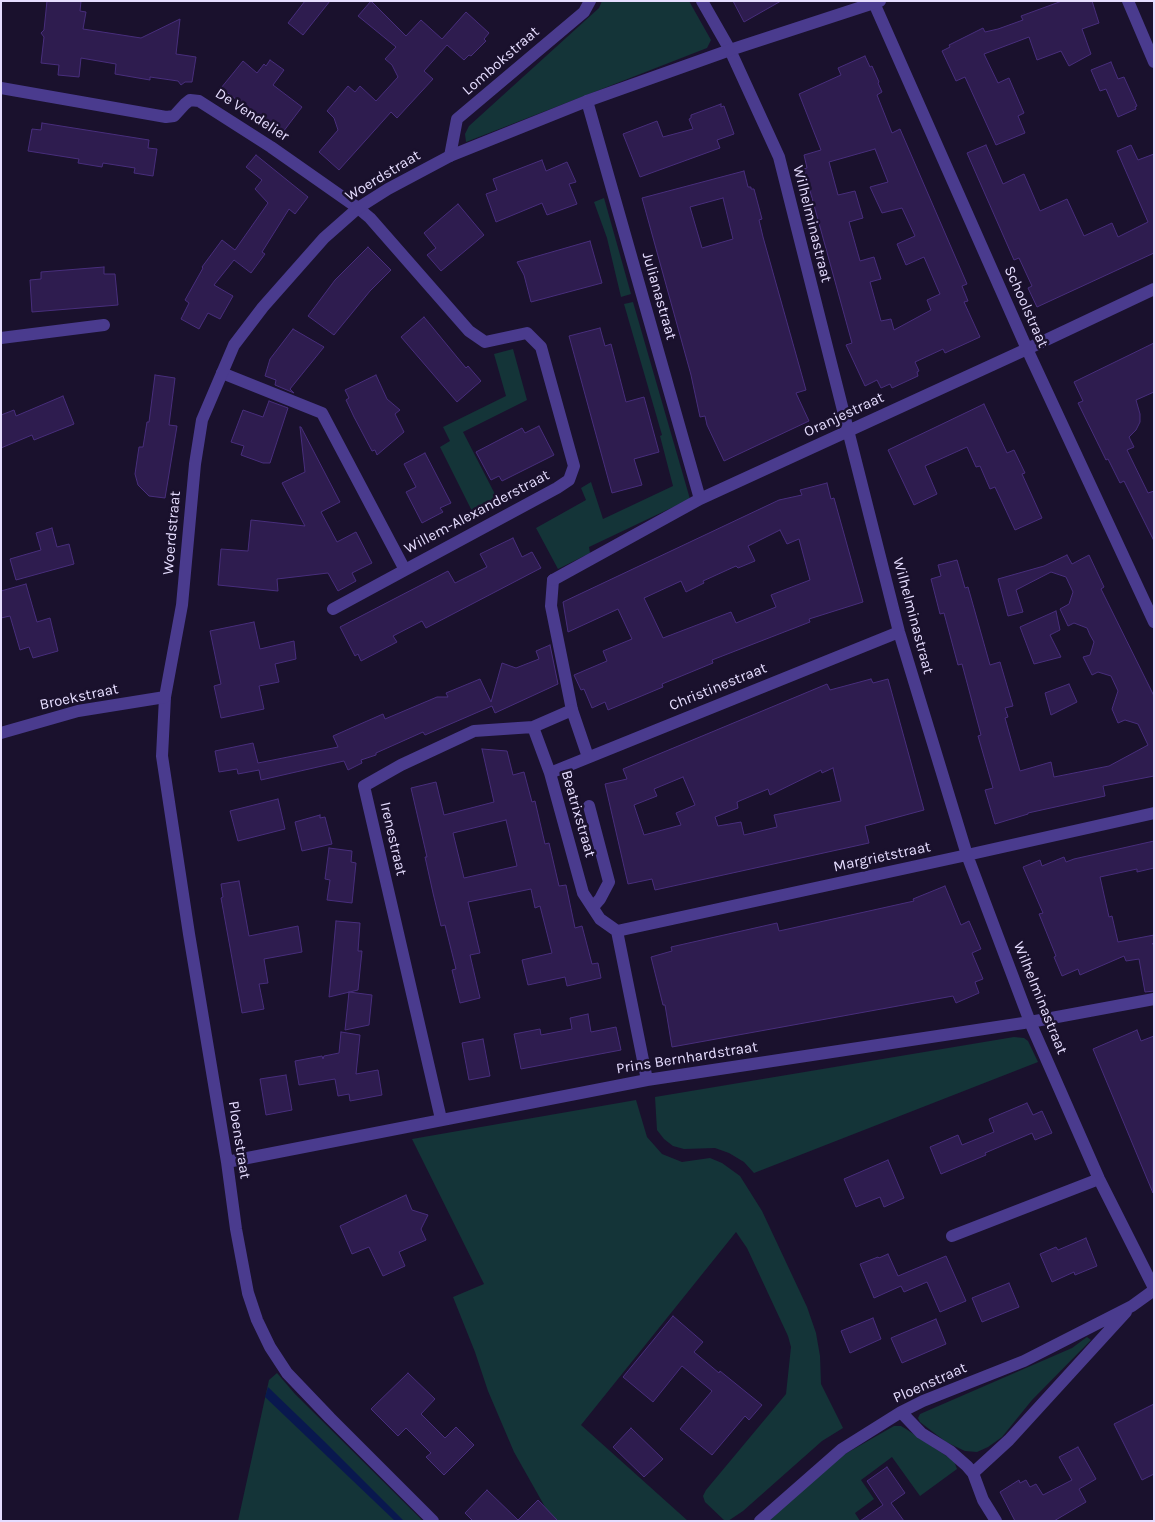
<!DOCTYPE html>
<html>
<head>
<meta charset="utf-8">
<style>
  body { margin:0 }
  #map { position:relative; width:1155px; height:1522px; overflow:hidden; background:#1a112d; font-family:Karla,sans-serif }
  canvas { display:block }
  .frame { position:absolute; inset:0; border:2px solid #e6ddff; pointer-events:none }
</style>
</head>
<body>
<div id="map">
<canvas width="1155" height="1522"></canvas>
<div class="frame"></div>
</div>
<script>
const g = document.querySelector('canvas').getContext('2d');
g.lineJoin = 'round';
function fill(path, color) { g.fillStyle = color; g.fill(path, 'evenodd'); }
const poly = rows => new Path2D(rows.map(r => 'M' + r).join(''));
function stroke(path, color, width, dash) { g.strokeStyle = color; g.lineWidth = width; g.lineCap = dash ? 'butt' : 'round'; g.setLineDash(dash || []); g.stroke(path); }
function drawText(font, color, halo, rows, align = 'center') {
  g.font = font + ' Karla,sans-serif'; g.lineWidth = 5; g.setLineDash([]); g.textBaseline = 'middle'; g.strokeStyle = halo; g.fillStyle = color; for (const [text, x, y, turn = 0] of rows) {
    g.save(); g.translate(x, y); g.rotate((+turn || 0) * Math.PI / 180); g.textAlign = isNaN(turn) ? turn : align; if (halo) g.strokeText(text, 0, 0); g.fillText(text, 0, 0); g.restore();
  }
}
fill(poly([
  [602,1,689,1,711,40,707,48,466,142,465,134,469,126,599,8],
  [604,198,631,294,621,297,607,238,594,202],
  [633,302,690,499,589,547,590,553,558,569,536,528,586,500,581,488,591,482,603,519,673,486,660,436,662,435,624,304],
  [513,349,527,400,463,432,498,500,473,513,440,447,450,441,443,427,506,396,494,354],
  [1014,1037,1024,1038,1028,1041,1038,1062,754,1173,744,1162,729,1153,715,1148,684,1149,673,1146,664,1139,657,1130,655,1097],
  [636,1100,647,1137,662,1154,682,1162,710,1158,722,1163,740,1176,762,1211,807,1307,816,1333,820,1356,821,1384,843,1428,822,1441,743,1511,728,1521,725,1521,705,1502,703,1496,706,1490,786,1394,791,1347,788,1336,747,1248,736,1232,581,1425,688,1521,553,1521,514,1452,488,1391,475,1352,453,1297,484,1284,412,1139],
  [1087,1337,1091,1340,1032,1400,1002,1437,988,1447,977,1452,965,1451,946,1442,920,1422,918,1418,920,1414,1072,1348],
  [277,1373,295,1394,423,1521,238,1521,269,1380],
  [894,1426,901,1426,906,1429,954,1461,957,1469,920,1496,892,1457,861,1480,874,1499,855,1513,860,1521,767,1521,838,1458]
]), '#143438');
fill(poly([
  [268,1387,325,1442,404,1521,395,1521,265,1397]
]), '#09184e');
const building = poly([
  [47,1,81,1,80,11,86,12,83,29,141,38,180,19,176,54,196,57,192,82,185,82,181,85,178,81,150,77,150,80,115,74,116,64,81,58,79,77,58,75,59,65,41,63,44,37,41,33,44,30,47,1],
  [305,1,330,1,303,35,288,23,305,1],
  [371,1,406,36,421,20,442,39,466,12,489,33,484,39,486,41,471,56,469,55,464,60,447,45,424,71,433,79,397,118,391,112,339,170,319,152,338,130,334,118,327,111,348,86,355,92,360,86,376,101,398,77,392,65,385,59,396,47,358,16,371,1],
  [733,1,781,1,744,22,733,1],
  [1062,1,1092,1,1099,23,1082,29,1091,54,1069,66,1061,51,1037,60,1029,37,984,54,998,83,1009,78,1024,113,1018,116,1025,133,996,145,965,77,956,81,942,51,950,47,949,45,983,28,985,32,998,29,1023,20,1021,16,1062,1],
  [865,56,870,67,872,66,879,82,878,83,882,92,877,95,892,133,900,129,967,284,962,286,968,301,964,302,980,337,945,353,943,349,915,362,919,371,917,372,918,376,892,388,890,384,881,388,877,380,865,386,846,345,852,343,804,169,807,168,804,155,821,150,799,94,841,75,838,68,865,56],
  [875,149,888,182,870,187,882,213,902,208,915,236,897,244,906,265,924,257,940,294,927,300,931,310,894,330,891,319,881,321,870,282,881,279,874,257,860,261,849,222,863,218,855,191,838,195,829,162,875,149],
  [270,60,284,70,273,85,302,107,283,132,277,127,275,128,221,88,243,61,257,73,264,64,266,66,270,60],
  [1111,62,1118,79,1124,77,1137,106,1135,107,1136,109,1118,117,1106,89,1100,91,1091,70,1111,62],
  [721,104,721,107,724,106,734,134,717,140,720,148,640,177,623,134,657,121,663,137,693,129,689,119,691,118,691,115,721,104],
  [42,123,149,140,148,148,157,149,153,176,134,173,135,168,103,163,102,167,78,163,79,159,28,151,32,129,41,130,42,123],
  [986,145,1003,184,1024,174,1040,211,1067,199,1084,236,1112,223,1118,237,1148,222,1117,151,1131,145,1138,160,1154,154,1154,253,1037,307,1028,288,1032,286,1019,258,1014,260,967,153,986,145],
  [256,155,308,197,295,214,289,209,262,252,265,254,251,273,234,260,214,285,233,296,220,319,208,313,199,329,181,319,189,303,185,300,203,268,202,267,222,240,235,250,268,203,255,189,262,180,246,167,256,155],
  [542,160,546,171,567,162,576,182,569,184,577,204,547,215,542,203,496,222,486,194,497,190,493,179,542,160],
  [744,171,748,187,751,187,751,189,754,189,762,219,759,220,763,237,806,390,796,393,809,421,724,461,707,425,705,416,700,417,691,375,642,198,744,171],
  [723,198,733,239,702,248,690,207,723,198],
  [458,204,484,235,441,271,427,255,436,248,424,233,458,204],
  [590,241,602,283,531,302,524,275,517,262,590,241],
  [368,247,391,270,370,291,334,335,308,316,335,280,368,247],
  [104,267,104,274,115,274,118,305,32,312,30,280,41,279,41,272,104,267],
  [424,317,466,368,468,366,481,381,457,402,401,337,424,317],
  [600,328,605,346,611,344,626,402,644,397,659,452,634,459,642,485,612,493,569,336,600,328],
  [293,329,324,347,290,389,294,393,275,385,276,380,265,376,270,359,293,329],
  [1154,343,1154,392,1136,400,1140,414,1140,422,1136,430,1129,437,1134,447,1127,450,1148,493,1154,491,1154,541,1124,481,1120,483,1108,459,1106,460,1078,403,1083,401,1074,382,1154,343],
  [155,375,175,378,169,425,177,426,165,498,149,496,138,485,135,474,139,447,143,447,147,422,149,422,155,375],
  [376,375,387,399,400,410,395,414,404,432,377,455,375,450,372,451,354,417,346,400,349,398,345,390,376,375],
  [63,396,74,424,34,440,32,435,1,448,1,415,14,410,16,416,63,396],
  [269,401,288,408,270,463,263,463,241,455,244,446,231,442,243,410,263,417,269,401],
  [984,404,1007,453,1014,450,1025,473,1022,474,1042,518,1015,530,995,487,990,489,980,466,976,467,967,447,925,466,937,494,914,505,888,450,984,404],
  [539,426,554,455,502,481,499,476,491,480,476,452,522,428,525,433,539,426],
  [300,427,301,427,340,502,321,512,337,542,356,532,372,563,352,573,356,581,338,591,328,573,277,579,278,591,218,585,221,549,248,551,251,520,305,526,282,483,305,472,300,427],
  [425,453,451,503,440,508,443,512,422,523,406,492,416,487,404,464,425,453],
  [827,483,831,499,834,498,863,602,809,619,810,622,712,660,713,663,662,684,663,687,608,710,605,702,592,708,584,689,581,690,574,675,607,661,603,651,632,639,618,609,568,632,563,602,779,500,802,495,800,490,827,483],
  [780,530,787,544,799,539,810,580,771,595,776,607,736,623,731,612,663,638,644,598,681,581,686,592,704,583,703,581,736,566,738,568,755,561,748,546,780,530],
  [52,528,57,547,69,544,74,564,16,580,10,559,41,550,36,533,52,528],
  [513,538,522,557,532,552,541,568,426,628,422,621,393,636,397,642,361,661,358,654,355,656,340,627,448,571,455,583,487,567,480,554,513,538],
  [1067,555,1072,564,1089,555,1104,587,1101,589,1154,696,1154,776,1103,786,1105,796,1028,813,1028,814,995,824,985,790,993,788,978,736,981,735,962,664,958,665,944,613,940,614,931,579,941,576,938,565,957,560,965,588,968,587,990,665,1000,662,1013,706,1005,708,1008,717,1005,718,1020,771,1051,762,1054,777,1109,766,1148,745,1138,724,1125,720,1118,723,1112,709,1118,691,1111,676,1098,672,1092,675,1083,657,1090,655,1094,642,1090,635,1087,628,1074,623,1068,626,1060,609,1069,604,1073,592,1066,577,1051,572,1016,590,1023,612,1008,616,998,579,1044,566,1067,555],
  [26,584,37,622,50,618,58,651,33,658,29,647,20,650,10,616,1,618,1,591,26,584],
  [1056,611,1060,630,1050,635,1061,657,1034,664,1020,627,1056,611],
  [254,622,260,649,294,641,296,659,275,664,279,682,259,686,264,709,221,718,214,686,221,684,210,631,254,622],
  [550,645,558,684,495,713,492,706,425,735,423,732,376,753,376,755,361,760,362,763,348,770,344,761,261,780,259,770,238,774,237,769,219,772,215,751,253,743,258,763,338,747,333,736,383,714,385,719,437,697,448,697,446,693,480,679,491,702,502,663,516,668,539,659,536,651,550,645],
  [871,679,873,683,888,679,924,810,865,826,869,843,655,890,652,879,628,884,605,784,627,779,623,769,827,684,830,690,871,679],
  [833,768,841,801,774,815,777,827,744,835,741,822,718,826,715,817,738,808,737,802,768,789,770,795,821,770,822,773,833,768],
  [683,777,695,805,676,813,681,825,644,835,634,805,657,796,654,789,683,777],
  [1069,684,1077,702,1051,715,1045,693,1069,684],
  [482,749,507,751,513,775,524,772,532,802,535,801,545,844,549,843,559,886,566,885,575,928,582,926,592,964,598,963,601,978,567,986,565,977,528,985,522,960,552,953,540,906,535,908,531,889,468,902,480,953,470,955,480,998,460,1003,452,970,456,969,445,925,441,926,433,893,425,857,427,857,411,788,436,782,444,815,494,802,482,749],
  [506,820,517,866,464,878,453,833,506,820],
  [278,799,285,829,238,841,230,811,278,799],
  [320,815,320,818,325,817,332,844,302,851,295,822,320,815],
  [1154,841,1154,868,1137,872,1137,869,1100,877,1109,917,1112,916,1118,942,1154,935,1154,943,1152,944,1154,943,1154,991,1145,992,1139,959,1126,961,1124,956,1080,975,1078,969,1062,976,1054,957,1056,956,1039,914,1043,913,1023,867,1040,860,1042,866,1064,857,1066,862,1074,859,1154,841],
  [329,848,352,851,351,862,356,863,352,903,327,900,330,880,325,879,329,848],
  [239,881,249,936,298,926,302,952,264,959,268,983,259,984,264,1009,242,1013,221,898,223,897,221,884,239,881],
  [945,886,961,925,969,921,981,949,972,953,983,979,975,982,979,993,956,1003,953,996,672,1047,665,1005,663,1005,651,957,672,951,671,947,777,923,779,931,914,901,913,899,945,886],
  [336,921,360,923,358,951,362,951,358,990,329,997,336,921],
  [349,992,372,995,369,1025,345,1030,349,992],
  [588,1014,591,1032,616,1027,621,1050,521,1069,514,1034,540,1029,541,1035,572,1029,570,1018,588,1014],
  [1137,1030,1141,1041,1154,1036,1153,1193,1093,1049,1137,1030],
  [341,1032,360,1035,356,1074,378,1070,382,1095,350,1101,349,1094,338,1096,335,1079,299,1085,295,1061,322,1056,323,1059,324,1056,339,1053,341,1032],
  [483,1039,490,1076,469,1080,462,1043,483,1039],
  [286,1075,292,1110,266,1115,260,1079,286,1075],
  [1027,1103,1033,1115,1042,1111,1052,1133,1035,1140,1032,1133,985,1153,986,1155,941,1174,930,1147,958,1135,962,1145,994,1132,989,1119,1027,1103],
  [888,1160,904,1198,884,1207,880,1197,856,1207,844,1179,888,1160],
  [406,1195,412,1210,428,1215,421,1229,426,1240,399,1252,405,1266,383,1276,369,1247,352,1254,340,1226,406,1195],
  [1086,1238,1097,1266,1075,1275,1074,1272,1052,1282,1040,1254,1056,1247,1058,1250,1086,1238],
  [888,1254,898,1276,946,1256,966,1301,940,1312,927,1282,904,1292,901,1286,874,1298,860,1264,878,1257,879,1258,888,1254],
  [1009,1283,1019,1307,982,1322,972,1298,1009,1283],
  [673,1316,703,1342,694,1352,719,1373,720,1371,762,1405,749,1420,745,1416,712,1455,680,1429,712,1391,682,1366,653,1402,623,1377,673,1316],
  [873,1318,881,1339,850,1353,841,1331,873,1318],
  [936,1319,946,1344,902,1363,891,1338,936,1319],
  [408,1373,435,1399,421,1414,445,1438,456,1427,474,1445,444,1475,426,1457,431,1453,406,1428,398,1436,371,1409,408,1373],
  [1154,1404,1154,1474,1142,1480,1114,1424,1154,1404],
  [631,1428,663,1459,644,1477,613,1447,631,1428],
  [1078,1447,1096,1479,1079,1489,1086,1502,1054,1521,1015,1521,1000,1492,1019,1480,1020,1483,1026,1480,1030,1487,1036,1484,1043,1495,1072,1480,1059,1457,1078,1447],
  [887,1467,905,1493,891,1503,904,1521,860,1521,883,1505,867,1481,887,1467],
  [487,1490,518,1520,538,1500,558,1521,473,1521,465,1513,487,1490]
]);
fill(building, '#2e1c4f');
stroke(building, '#482e7c', 1);
stroke(poly([
  [553,580,551,606,572,710]
]), '#4a3b8e', 12);
stroke(poly([
  [702,1,730,50,779,157,899,632,967,855,1030,1022,1099,1179,1154,1288],
  [1128,1,1154,62],
  [874,3,1027,349,1154,622],
  [1,88,166,117,174,116,185,104,190,100,199,101,271,147,358,208,370,218,469,331,485,342,527,333,541,347,574,466,569,480,557,488,405,570,322,413,222,373],
  [587,101,700,499],
  [450,156,457,119,584,12,590,1],
  [1,338,104,325],
  [553,580,700,499,1027,349,1154,289],
  [333,609,405,570],
  [165,697,162,756,189,934,227,1162,236,1229,248,1293,257,1320,270,1347,287,1373,330,1418,433,1521],
  [533,727,550,773,583,893,600,919,617,931,647,1080],
  [550,773,899,632],
  [589,806,609,882,600,899,593,907],
  [617,931,967,855,1154,813],
  [441,1119,364,786,401,765,474,731,533,727,572,710,588,757],
  [227,1162,647,1080,1030,1022,1154,999],
  [952,1236,1099,1179],
  [901,1412,921,1433,950,1451,967,1466,973,1473,983,1500,996,1521],
  [973,1473,1009,1440,1126,1312],
  [760,1521,842,1449,901,1412,923,1401,1024,1361,1132,1306,1154,1290]
]), '#4a3b8e', 12);
stroke(poly([
  [1,733,78,711,165,697,182,605,195,464,202,420,234,345,263,307,324,238,358,208,388,189,450,156,587,101,730,50,880,1]
]), '#4a3b8e', 12);
drawText('15px', '#e6ddff', '#1a112d', [
  ["Lombokstraat",501,61,-41],
  ["De Vendelier",252,115,33],
  ["Woerdstraat",383,176,-31],
  ["Wilhelminastraat",812,224,76],
  ["Julianastraat",659,296,74],
  ["Schoolstraat",1026,307,66],
  ["Oranjestraat",844,415,-25],
  ["Willem-Alexanderstraat",477,512,-28],
  ["Woerdstraat",172,533,-85],
  ["Wilhelminastraat",913,616,75],
  ["Christinestraat",718,687,-22],
  ["Broekstraat",79,697,-12],
  ["Beatrixstraat",578,814,74],
  ["Irenestraat",393,839,77],
  ["Margrietstraat",882,857,-12],
  ["Wilhelminastraat",1040,998,68],
  ["Prins Bernhardstraat",687,1058,-9],
  ["Ploenstraat",239,1140,81],
  ["Ploenstraat",930,1383,-24]
]);
</script>
</body>
</html>
